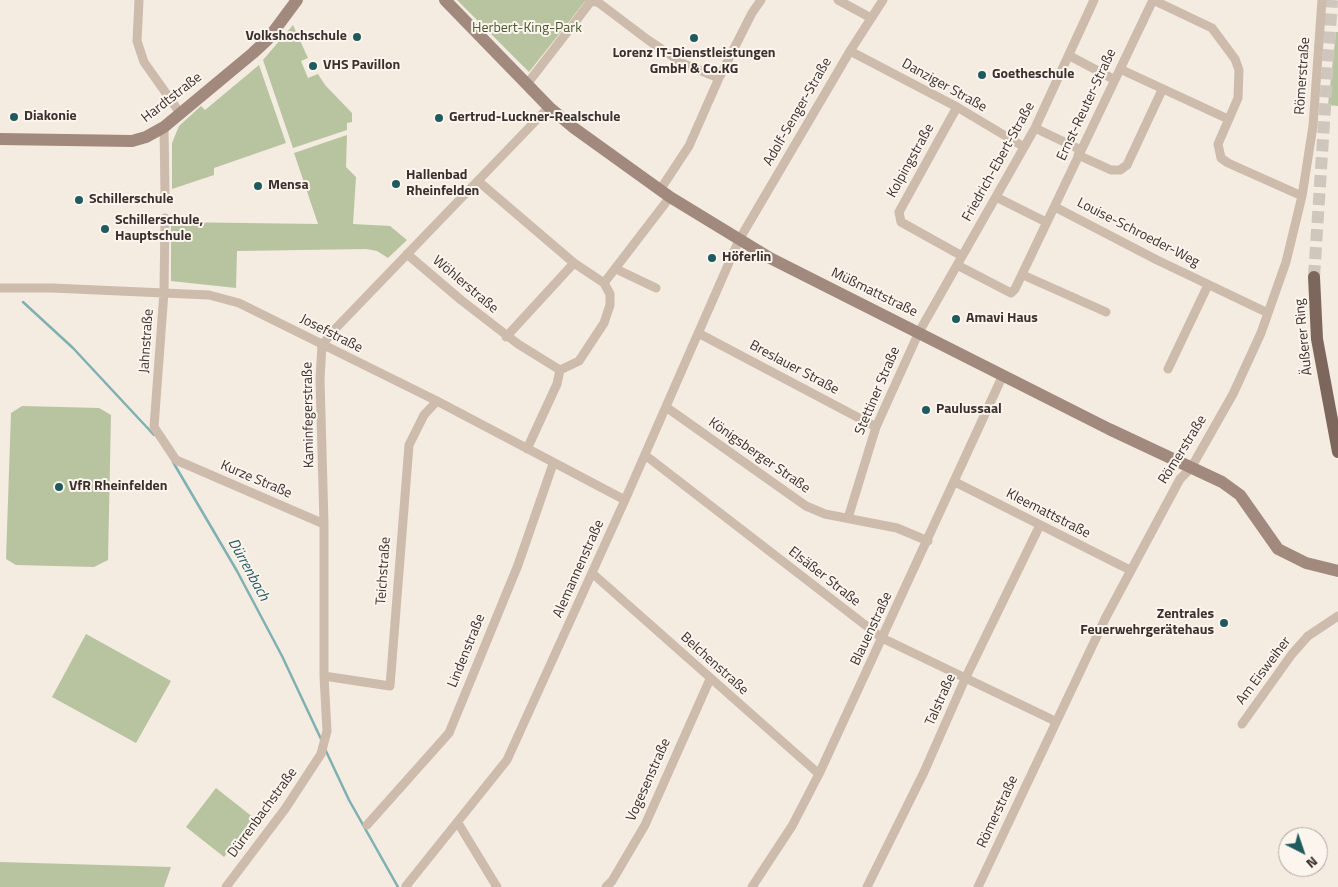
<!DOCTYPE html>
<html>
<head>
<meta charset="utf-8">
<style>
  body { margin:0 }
  #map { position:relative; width:1338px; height:887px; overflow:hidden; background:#f4ebe1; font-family:"Titillium Web",sans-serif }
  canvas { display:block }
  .north { position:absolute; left:1278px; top:827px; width:50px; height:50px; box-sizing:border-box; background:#fbf5ee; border:1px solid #aea6a0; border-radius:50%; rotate:139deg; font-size:14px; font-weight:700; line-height:20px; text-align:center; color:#3b302b }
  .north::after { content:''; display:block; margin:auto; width:18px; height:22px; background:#1f5a5e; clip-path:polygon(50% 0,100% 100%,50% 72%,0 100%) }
</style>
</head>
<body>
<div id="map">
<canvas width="1338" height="887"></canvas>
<div class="north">N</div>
</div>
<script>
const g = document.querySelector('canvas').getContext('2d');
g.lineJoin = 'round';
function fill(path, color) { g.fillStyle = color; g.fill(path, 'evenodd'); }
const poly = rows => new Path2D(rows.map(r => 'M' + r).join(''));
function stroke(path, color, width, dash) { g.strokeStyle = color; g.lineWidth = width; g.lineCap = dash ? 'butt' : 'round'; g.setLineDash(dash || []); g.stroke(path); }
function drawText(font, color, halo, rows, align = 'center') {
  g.font = font + ' "Titillium Web",sans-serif'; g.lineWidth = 4; g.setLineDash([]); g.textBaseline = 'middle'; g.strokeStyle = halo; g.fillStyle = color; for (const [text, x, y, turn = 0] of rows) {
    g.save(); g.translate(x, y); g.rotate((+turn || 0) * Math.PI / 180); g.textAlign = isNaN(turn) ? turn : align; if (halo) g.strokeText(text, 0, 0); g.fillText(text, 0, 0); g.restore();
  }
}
fill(poly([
  [457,0,586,0,529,72],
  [293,25,308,58,301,61,308,78,318,74,325,85,352,113,352,122,347,123,347,130,293,148,263,60],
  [1336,32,1338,32,1338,106,1328,105],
  [259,65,286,143,214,168,214,175,172,189,172,143,179,126,201,106,205,110],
  [347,135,346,167,356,177,353,224,390,226,407,240,388,258,377,251,366,249,237,251,236,288,171,281,171,222,318,224,294,153],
  [22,406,99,408,111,415,108,560,94,567,16,565,6,559,11,413],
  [86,634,171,681,136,743,52,697],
  [216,788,254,818,224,857,186,827],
  [0,862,171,867,164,887,0,887]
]), '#b8c4a0');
stroke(poly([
  [23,302,73,348,154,435],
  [173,462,237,571,282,656,321,739],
  [325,749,349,800,398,887]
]), '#7fb0b2', 2.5);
stroke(poly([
  [1314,277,1332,0]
]), '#cfc6bd', 12, [12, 6]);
stroke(poly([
  [139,0,137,41,144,62,180,113],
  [589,0,599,3,648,40,684,64,719,78],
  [838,0,871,18],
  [1153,0,1212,28,1235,59,1239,70,1238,98,1218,144,1221,158,1228,163,1302,196],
  [850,51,957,107,1024,147],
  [1070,56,1115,80],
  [1120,69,1228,119],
  [527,84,592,0],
  [957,107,899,212,901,222,962,256],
  [164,127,165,194],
  [1035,128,1081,150],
  [1078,155,1111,170,1120,170,1127,165,1162,90],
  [660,190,689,146,719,78,752,13,761,0],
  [996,197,1046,222],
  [1055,207,1157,260,1268,313],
  [165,218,164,292,154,427,176,460,324,524],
  [407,254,461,300,518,344,560,370,579,361,604,323,610,305,610,294,604,283,574,263,478,181],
  [957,265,1011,293,1015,289,1153,0],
  [616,269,656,288],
  [1023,275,1106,312],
  [604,283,670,197],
  [0,288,52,288,209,295,239,303,437,401,625,500],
  [700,334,876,427],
  [506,337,574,263],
  [1168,369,1208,285],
  [666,407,806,506,825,514,897,528,928,541],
  [527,449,557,384,560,370],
  [645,455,882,638,1055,721],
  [955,482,1130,570],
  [848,518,876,427,919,332,1035,128,1094,0],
  [592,573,819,774],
  [324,676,390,686,409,445,424,415,437,401],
  [1242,724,1292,654,1308,636,1338,616],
  [458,823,497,887],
  [367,825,449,733,518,565,553,464],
  [406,886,507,760,625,500,739,240,850,51,883,0],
  [226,887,285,809,321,754,327,731,324,676,324,524,320,379,322,345,336,328,549,107],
  [606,887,612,881,645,825,710,679],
  [752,887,792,826,819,774,1003,375],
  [867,887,924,772,965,679,1040,525],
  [978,887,1106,617,1180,479,1191,468,1233,394,1261,333,1286,262,1302,196,1313,126,1322,0]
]), '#cdbbac', 9);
stroke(poly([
  [445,0,549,107,574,128,670,197,770,258,1109,429,1222,482,1240,495,1278,549,1306,563,1338,571],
  [0,139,132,141,146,137,164,127,253,53,268,39,297,0]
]), '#a18a7d', 12);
stroke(poly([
  [1314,277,1317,339,1338,452]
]), '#7d675c', 12);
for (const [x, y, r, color] of [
  [357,37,5,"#1f5a5e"],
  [694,38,5,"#1f5a5e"],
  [313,66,5,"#1f5a5e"],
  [982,75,5,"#1f5a5e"],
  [14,117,5,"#1f5a5e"],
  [439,118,5,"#1f5a5e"],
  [396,184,5,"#1f5a5e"],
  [258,186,5,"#1f5a5e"],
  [79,200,5,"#1f5a5e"],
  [105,229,5,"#1f5a5e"],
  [712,258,5,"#1f5a5e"],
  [956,319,5,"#1f5a5e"],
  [926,410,5,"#1f5a5e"],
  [59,487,5,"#1f5a5e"],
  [1224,623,5,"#1f5a5e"]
]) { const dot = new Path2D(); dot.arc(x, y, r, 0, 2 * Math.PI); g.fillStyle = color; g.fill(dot); stroke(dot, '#fbf5ee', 2); }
drawText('14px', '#4a5a2e', '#fbf5ee', [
  ["Herbert-King-Park",527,29]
]);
drawText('bold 14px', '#3b302b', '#fbf5ee', [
  ["Volkshochschule",347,37,"right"],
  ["Lorenz IT-Dienstleistungen",694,54,"center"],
  ["GmbH & Co.KG",694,70,"center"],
  ["VHS Pavillon",323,66],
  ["Goetheschule",992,75],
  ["Diakonie",24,117],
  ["Gertrud-Luckner-Realschule",449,118],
  ["Hallenbad",406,176],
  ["Rheinfelden",406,192],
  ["Mensa",268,186],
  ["Schillerschule",89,200],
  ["Schillerschule,",115,221],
  ["Hauptschule",115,237],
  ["Höferlin",722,258],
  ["Amavi Haus",966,319],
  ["Paulussaal",936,410],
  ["VfR Rheinfelden",69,487],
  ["Zentrales",1214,615,"right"],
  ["Feuerwehrgerätehaus",1214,631,"right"]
], 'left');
drawText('14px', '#3b302b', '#fbf5ee', [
  ["Römerstraße",1303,76,-86],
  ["Danziger Straße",944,86,29],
  ["Hardtstraße",172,98,-38],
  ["Ernst-Reuter-Straße",1087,105,-65],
  ["Adolf-Senger-Straße",798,112,-60],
  ["Kolpingstraße",911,161,-61],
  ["Friedrich-Ebert-Straße",999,162,-61],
  ["Louise-Schroeder-Weg",1138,233,27],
  ["Wöhlerstraße",465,285,40],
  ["Müßmattstraße",874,293,26],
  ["Josefstraße",331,334,27],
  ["Äußerer Ring",1304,337,-96],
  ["Jahnstraße",147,341,-86],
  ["Breslauer Straße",794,368,28],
  ["Stettiner Straße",878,391,-67],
  ["Kaminfegerstraße",309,415,-91],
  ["Römerstraße",1183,450,-58],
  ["Königsberger Straße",759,456,35],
  ["Kurze Straße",256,480,23],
  ["Kleemattstraße",1048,514,27],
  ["Alemannenstraße",579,569,-66],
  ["Teichstraße",384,571,-86],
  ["Elsäßer Straße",824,577,38],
  ["Blauenstraße",872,629,-65],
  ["Lindenstraße",467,651,-68],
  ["Belchenstraße",714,664,42],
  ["Am Eisweiher",1264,671,-53],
  ["Talstraße",941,700,-66],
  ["Vogesenstraße",649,780,-66],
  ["Römerstraße",998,812,-65],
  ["Dürrenbachstraße",263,813,-54]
]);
drawText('italic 15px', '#1f5a5e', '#fbf5ee', [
  ["Dürrenbach",248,570,61]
]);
</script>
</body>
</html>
